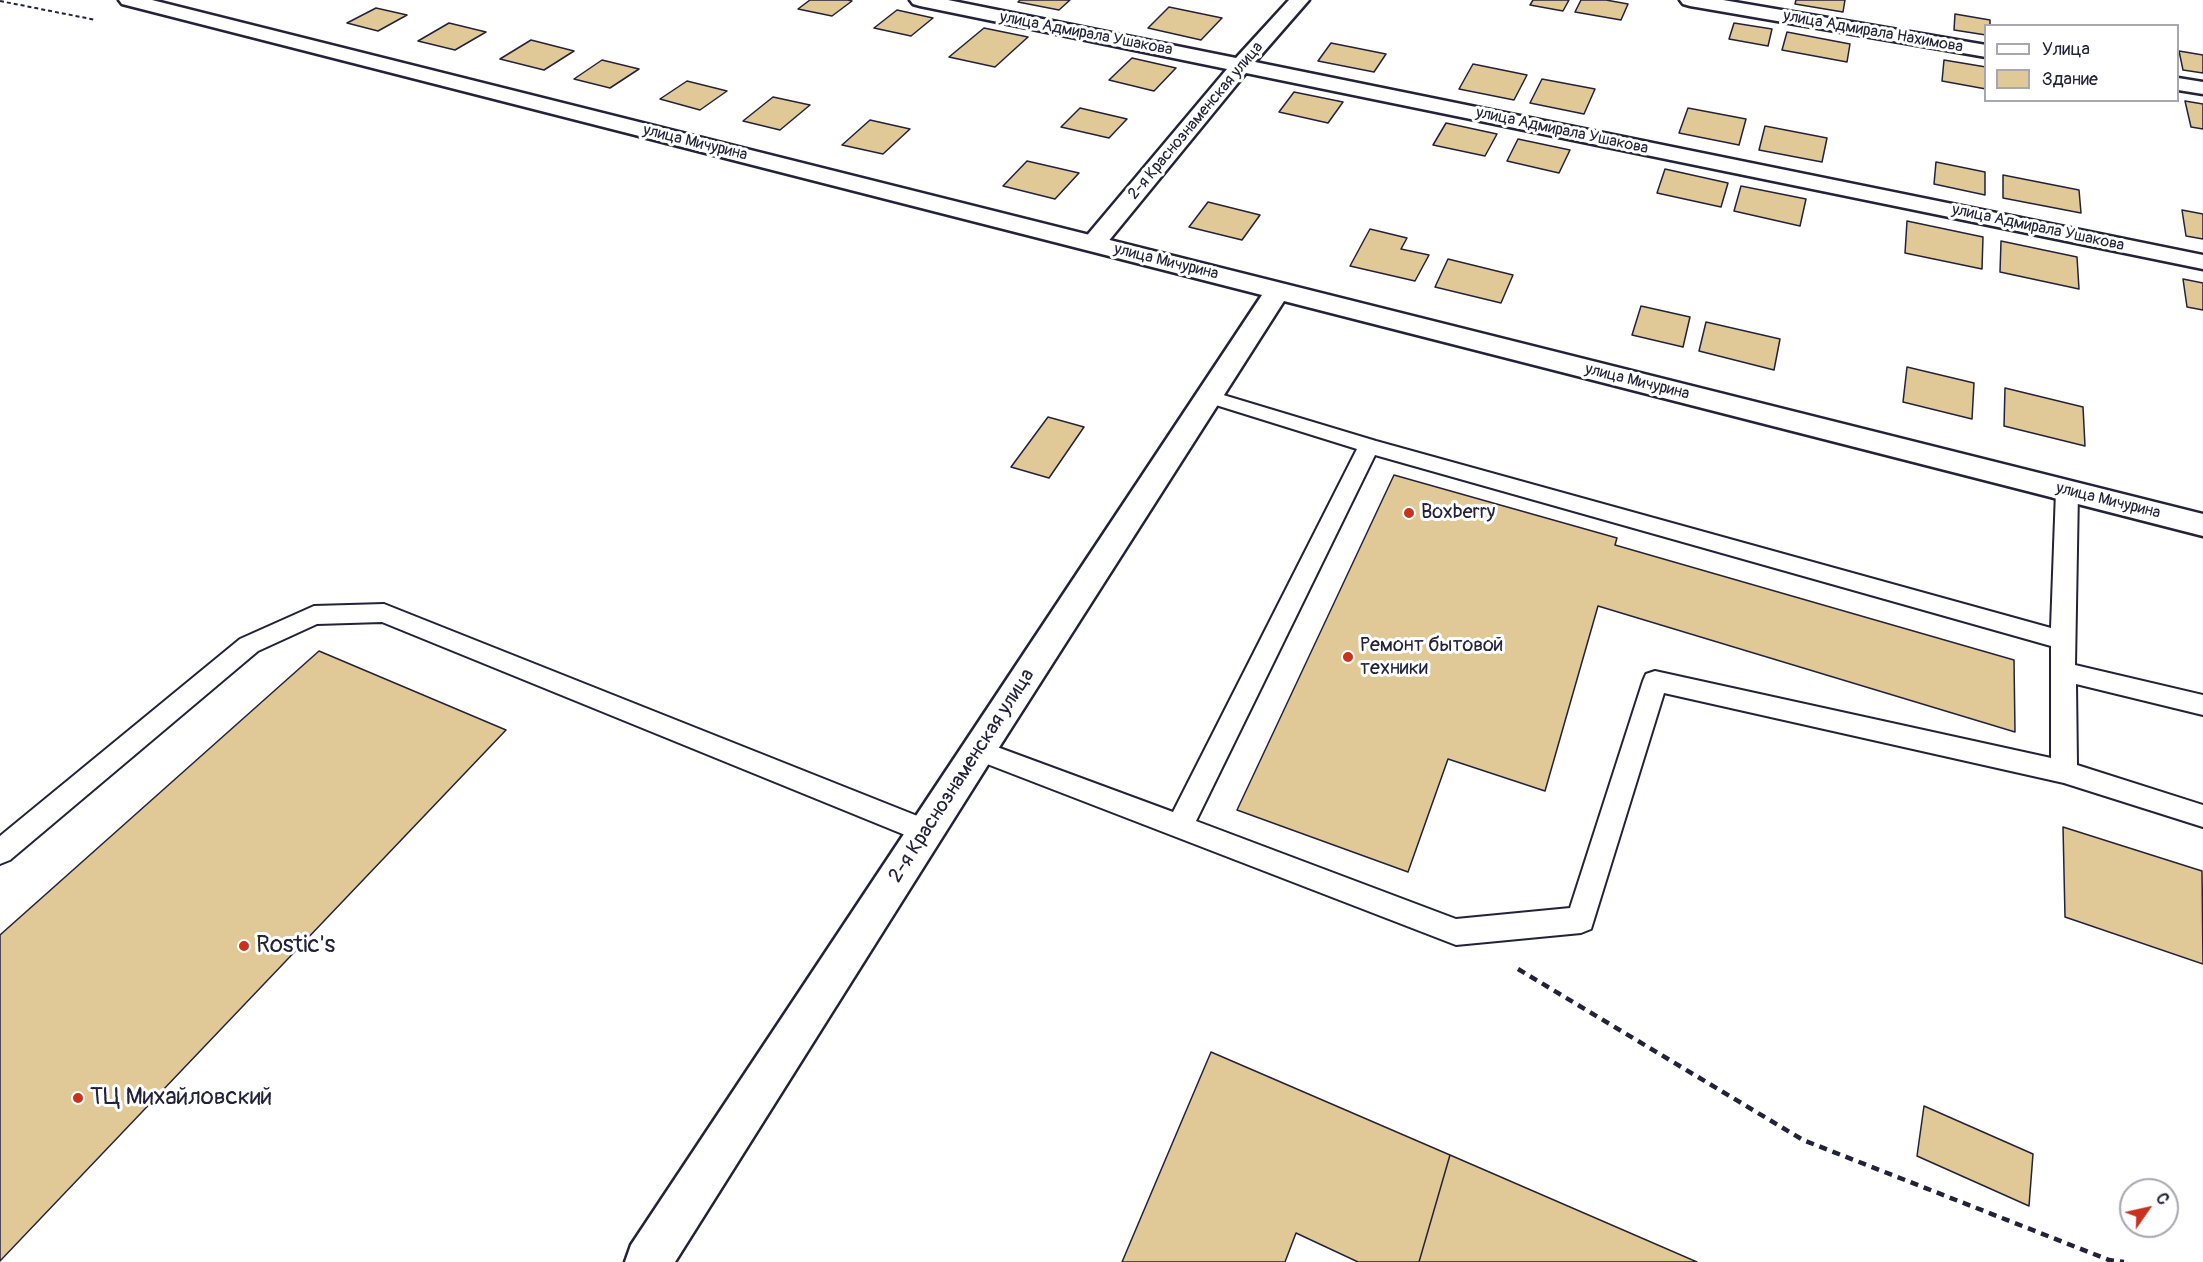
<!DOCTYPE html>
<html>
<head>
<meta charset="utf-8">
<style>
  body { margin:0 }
  #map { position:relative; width:2203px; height:1262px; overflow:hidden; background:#fff; font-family:Pangolin,sans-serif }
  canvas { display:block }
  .legend { position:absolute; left:1984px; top:24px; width:195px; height:78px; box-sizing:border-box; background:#fff; border:2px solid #a7a7b1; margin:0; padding:8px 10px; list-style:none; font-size:18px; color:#22223b }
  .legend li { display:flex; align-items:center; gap:12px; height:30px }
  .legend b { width:30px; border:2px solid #a7a7b1 }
  .north { position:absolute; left:2119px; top:1178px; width:60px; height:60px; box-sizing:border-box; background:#fff; border:2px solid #a7a7b1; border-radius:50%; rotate:56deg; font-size:16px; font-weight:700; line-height:24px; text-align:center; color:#22223b }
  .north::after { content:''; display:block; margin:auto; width:21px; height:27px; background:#c8321e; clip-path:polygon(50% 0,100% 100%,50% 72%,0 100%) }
</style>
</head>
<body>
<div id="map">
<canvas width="2203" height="1262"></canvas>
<ul class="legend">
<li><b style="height:8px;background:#fff"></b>Улица</li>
<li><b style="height:16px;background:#e1c897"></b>Здание</li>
</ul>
<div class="north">С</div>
</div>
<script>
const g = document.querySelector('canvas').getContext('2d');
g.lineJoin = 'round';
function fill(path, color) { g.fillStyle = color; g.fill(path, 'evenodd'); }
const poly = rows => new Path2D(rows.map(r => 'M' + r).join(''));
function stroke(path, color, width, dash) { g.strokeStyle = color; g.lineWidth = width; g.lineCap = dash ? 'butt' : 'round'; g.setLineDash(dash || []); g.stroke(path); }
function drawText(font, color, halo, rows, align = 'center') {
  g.font = font + ' Pangolin,sans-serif'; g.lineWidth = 6; g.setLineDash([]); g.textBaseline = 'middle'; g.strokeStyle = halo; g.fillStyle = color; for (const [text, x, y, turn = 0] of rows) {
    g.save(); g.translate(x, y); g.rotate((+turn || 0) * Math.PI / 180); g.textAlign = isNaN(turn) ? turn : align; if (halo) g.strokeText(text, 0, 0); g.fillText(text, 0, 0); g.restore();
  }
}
const building = poly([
  [810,0,848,0,852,1,832,16,798,9,810,0],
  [1020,0,1070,0,1059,10,1018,2,1020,0],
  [1533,0,1569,0,1563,11,1530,5,1533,0],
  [1581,0,1606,0,1628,4,1621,20,1575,12,1581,0],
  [1796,0,1845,0,1843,12,1795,4,1796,0],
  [1169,7,1222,18,1201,40,1148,28,1169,7],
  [376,8,407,15,378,31,347,23,376,8],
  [897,10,933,18,911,36,874,28,897,10],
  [1955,14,1990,20,1990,26,1986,26,1986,35,1954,30,1955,14],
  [449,23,486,32,455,50,418,41,449,23],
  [1734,23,1772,29,1768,46,1729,39,1734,23],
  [984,28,1028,37,995,67,949,57,984,28],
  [1787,32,1850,44,1847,62,1782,50,1787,32],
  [531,40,574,51,544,70,500,59,531,40],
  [1331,43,1386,54,1374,72,1318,61,1331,43],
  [2179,51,2203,55,2203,73,2183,70,2179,51],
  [1132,58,1176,68,1154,91,1109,80,1132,58],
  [602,60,639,69,610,88,574,79,602,60],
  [1944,60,1986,67,1986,89,1942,81,1944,60],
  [1473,64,1527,75,1514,100,1459,89,1473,64],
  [1542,79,1595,89,1584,114,1530,103,1542,79],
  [687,81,727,91,700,110,660,99,687,81],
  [1294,92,1343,102,1328,123,1279,112,1294,92],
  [773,97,810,105,780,130,743,121,773,97],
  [2185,101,2203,104,2203,129,2191,127,2185,101],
  [1080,108,1127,119,1109,138,1061,127,1080,108],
  [1688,108,1746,119,1739,145,1679,133,1688,108],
  [870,120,910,129,883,154,842,145,870,120],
  [1446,123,1497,134,1485,156,1433,145,1446,123],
  [1765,126,1827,138,1822,162,1759,150,1765,126],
  [1518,139,1570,150,1559,173,1507,161,1518,139],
  [1027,161,1079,173,1055,199,1003,186,1027,161],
  [1936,162,1985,172,1985,195,1934,184,1936,162],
  [1665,169,1728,183,1721,207,1657,193,1665,169],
  [2003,175,2079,190,2081,213,2003,198,2003,175],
  [1741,186,1806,199,1800,226,1734,211,1741,186],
  [1208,202,1260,215,1242,240,1189,227,1208,202],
  [2182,210,2203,214,2203,239,2186,236,2182,210],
  [1907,221,1983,237,1982,269,1905,253,1907,221],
  [1370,229,1407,238,1401,249,1429,255,1415,281,1350,266,1370,229],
  [2001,241,2077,257,2079,289,2000,272,2001,241],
  [1448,259,1513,275,1501,303,1435,287,1448,259],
  [2183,279,2203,283,2203,310,2187,307,2183,279],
  [1641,306,1690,317,1683,347,1632,335,1641,306],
  [1706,322,1780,339,1774,370,1699,351,1706,322],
  [1907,367,1974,383,1972,419,1903,402,1907,367],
  [2005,388,2083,407,2085,446,2004,426,2005,388],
  [1048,417,1084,427,1049,478,1011,467,1048,417],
  [1394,475,1617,538,1615,545,2014,660,2015,732,1598,606,1545,791,1448,759,1408,872,1237,810,1394,475],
  [319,651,506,730,0,1261,0,935,319,651],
  [2063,827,2202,871,2203,964,2065,917,2063,827],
  [1211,1052,1450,1155,1419,1262,1358,1262,1296,1233,1285,1262,1122,1262,1211,1052],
  [1924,1106,2033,1154,2029,1206,1917,1156,1924,1106],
  [1450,1155,1697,1262,1419,1262,1450,1155]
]);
fill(building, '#e1c897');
stroke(building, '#22223b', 1.5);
const service = poly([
  [1210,391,1376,441,2051,628,2056,491,2059,486,2067,484,2075,486,2078,491,2075,665,2203,695,2203,715,2076,684,2077,765,2203,805,2203,827,2064,783,1664,693,1591,929,1581,933,1456,945,969,757,965,750,969,743,978,740,1173,812,1357,449,1203,401,1200,397,1203,393,1210,391],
  [1375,455,2051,646,2051,758,1655,671,1646,674,1643,681,1570,908,1456,919,1196,821,1375,455],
  [384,604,935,823,939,831,935,839,925,842,915,839,382,622,317,624,258,651,10,860,0,864,0,836,240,639,314,606,384,604]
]);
const minor = poly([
  [910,0,948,0,1236,58,1289,0,1309,0,1255,62,2203,255,2203,269,1246,73,1102,249,1093,251,1084,249,1081,244,1084,239,1227,69,920,6,913,4,910,0],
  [1680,0,1723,0,1986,45,1986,57,1690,6,1683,4,1680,0],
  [2178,78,2203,82,2203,94,2178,90,2178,78]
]);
const tertiary = poly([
  [119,0,152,0,2203,514,2203,536,1284,301,991,760,675,1262,625,1262,631,1245,1262,295,122,4,119,0]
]);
stroke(service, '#22223b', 4);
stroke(minor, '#22223b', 5);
stroke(tertiary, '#22223b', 5);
stroke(poly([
  [0,1,96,20]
]), '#22223b', 2, [4, 3]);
stroke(poly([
  [1518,969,1803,1140,2109,1260,2124,1262]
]), '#22223b', 4.5, [8, 6]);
fill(service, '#fff');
fill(minor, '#fff');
fill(tertiary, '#fff');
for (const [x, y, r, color] of [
  [1409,513,6,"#c8321e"],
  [1348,657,6,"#c8321e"],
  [244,946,6,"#c8321e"],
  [78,1098,6,"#c8321e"]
]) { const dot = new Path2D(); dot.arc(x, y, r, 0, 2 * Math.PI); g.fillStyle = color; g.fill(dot); stroke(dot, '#fff', 2); }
drawText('16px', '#22223b', '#fff', [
  ["улица Адмирала Нахимова",1873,32,10],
  ["улица Адмирала Ушакова",1086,34,11],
  ["2-я Краснознаменская улица",1196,121,-50],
  ["улица Адмирала Ушакова",1562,131,12],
  ["улица Мичурина",695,143,14],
  ["улица Адмирала Ушакова",2038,228,12],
  ["улица Мичурина",1166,262,14],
  ["улица Мичурина",1637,382,14],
  ["улица Мичурина",2108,501,14]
]);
drawText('20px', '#22223b', '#fff', [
  ["Boxberry",1421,513],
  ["Ремонт бытовой",1360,646],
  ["техники",1360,669]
], 'left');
drawText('20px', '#22223b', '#fff', [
  ["2-я Краснознаменская улица",962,776,-57]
]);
drawText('24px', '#22223b', '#fff', [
  ["Rostic's",256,946],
  ["ТЦ Михайловский",90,1098]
], 'left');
</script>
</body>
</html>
